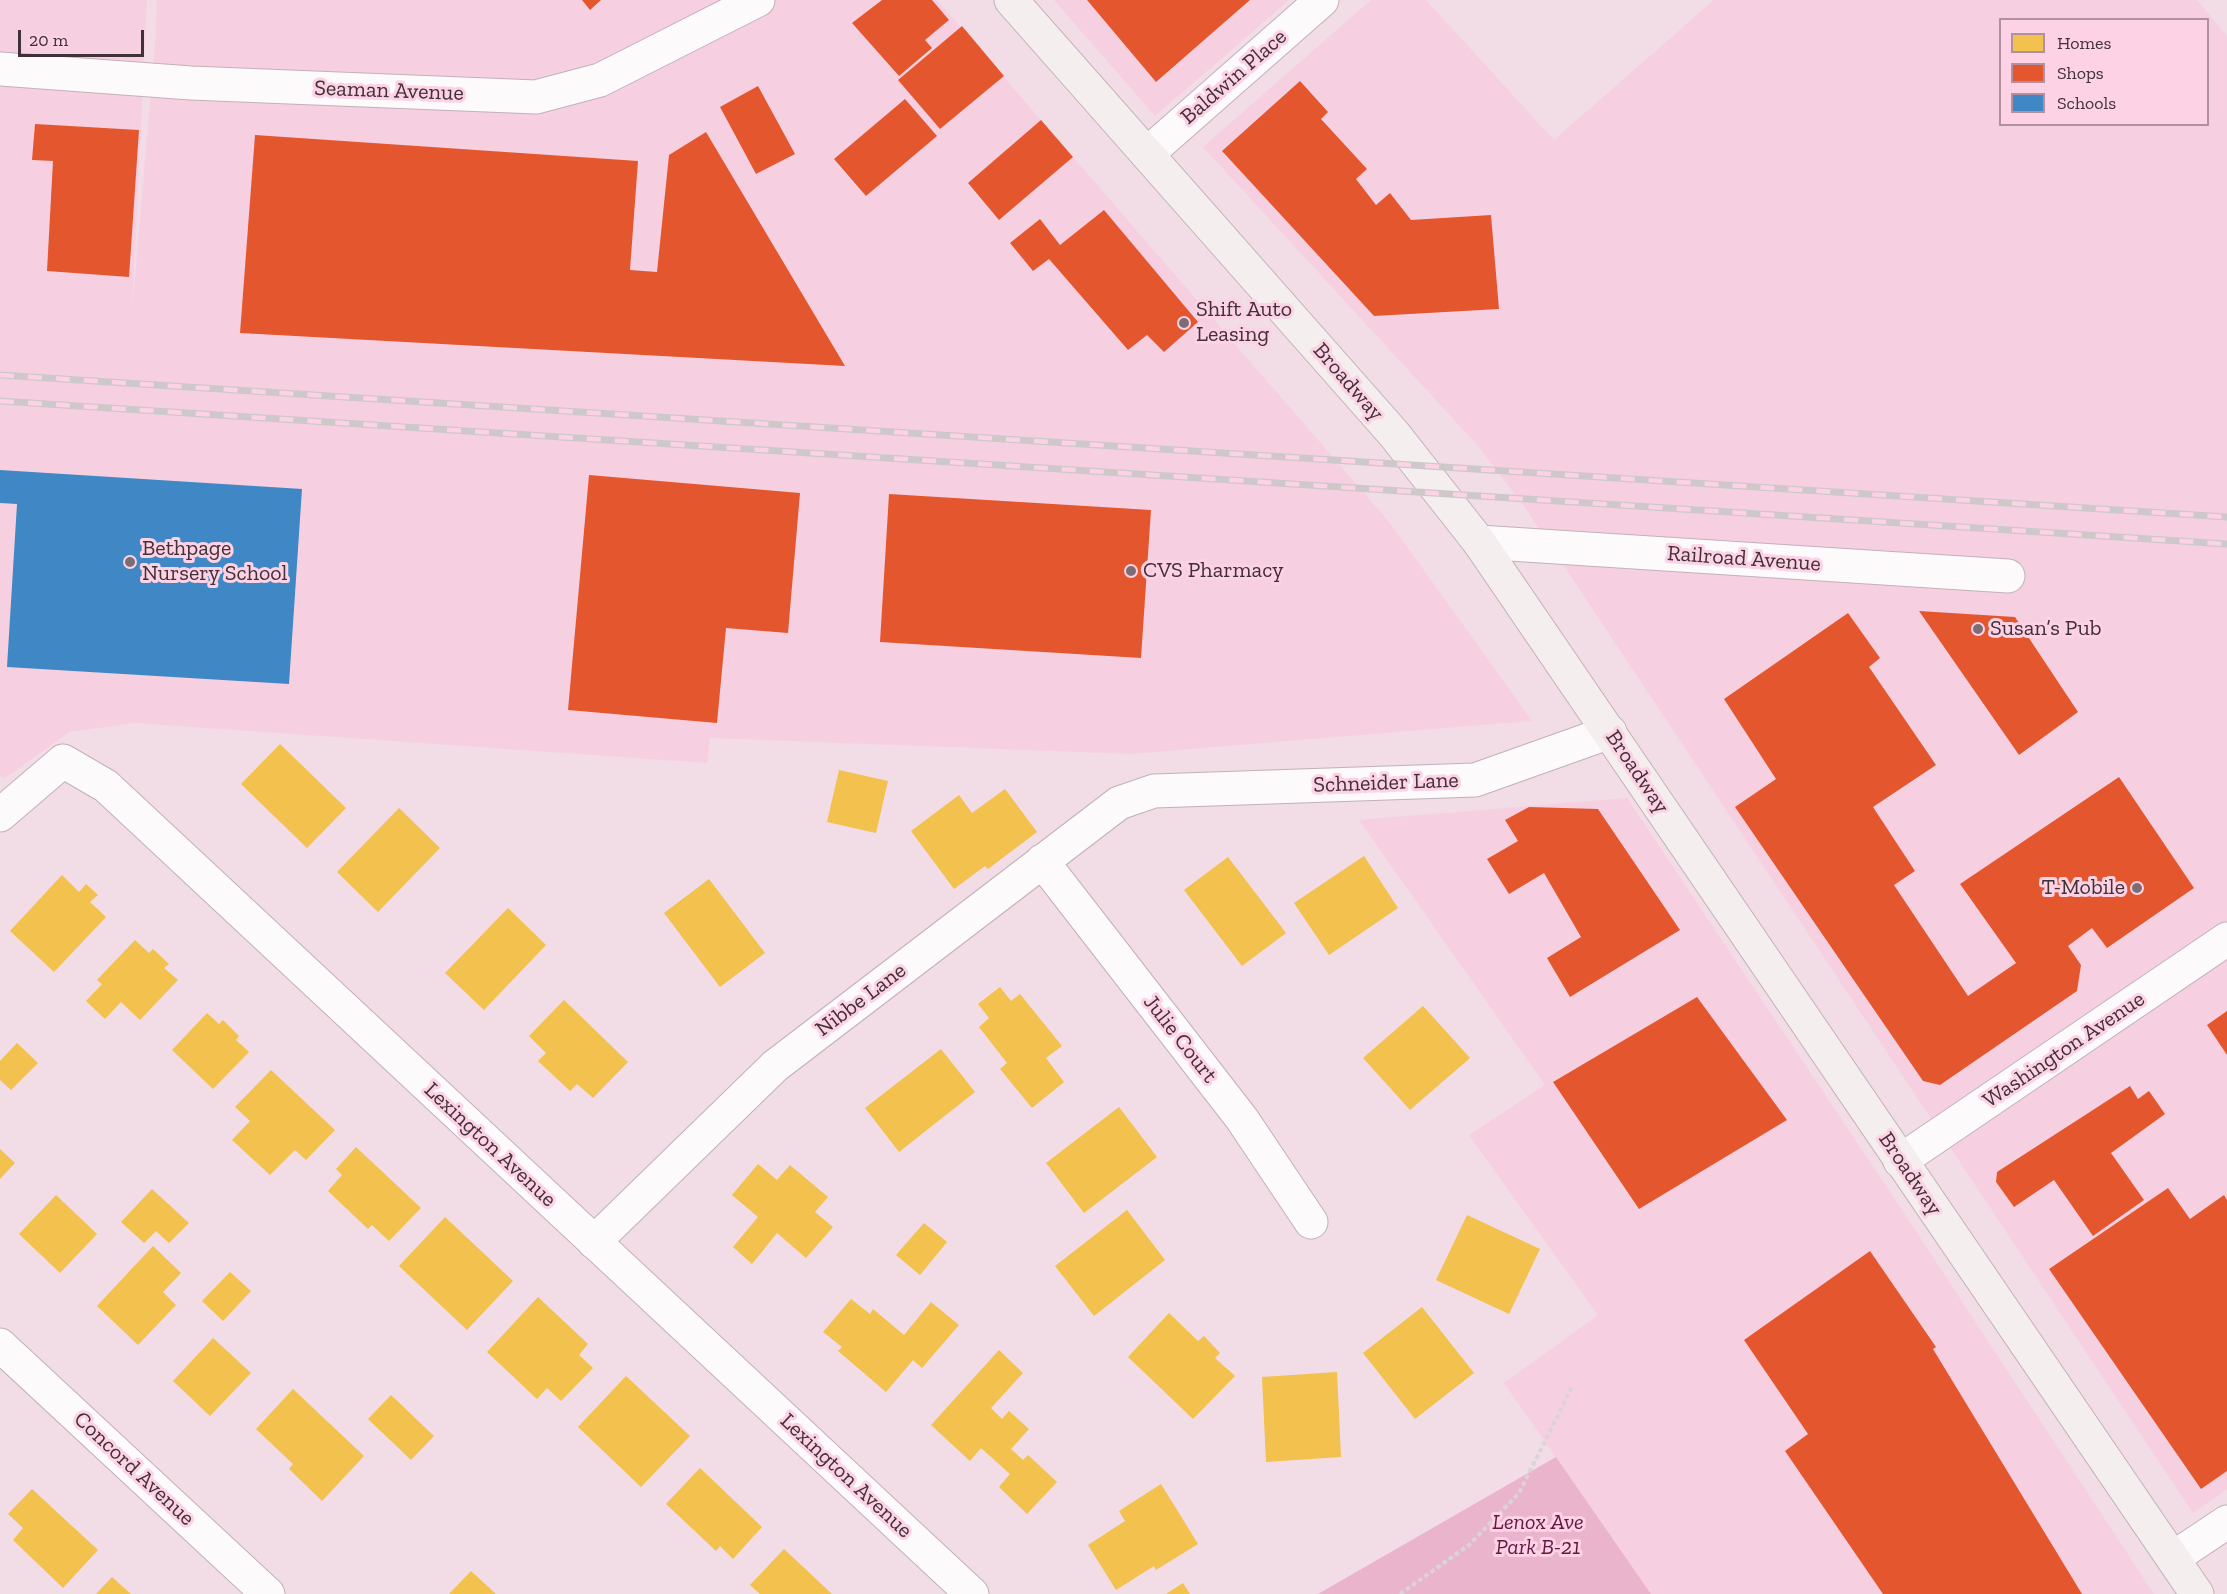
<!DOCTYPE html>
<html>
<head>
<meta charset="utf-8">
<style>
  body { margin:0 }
  #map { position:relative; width:2227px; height:1594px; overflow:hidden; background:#f2dce5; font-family:"Zilla Slab",serif }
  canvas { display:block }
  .legend { position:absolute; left:1999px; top:18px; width:210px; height:108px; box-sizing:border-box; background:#fcd2e4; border:2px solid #b1919f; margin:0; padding:8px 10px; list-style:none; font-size:18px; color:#403037 }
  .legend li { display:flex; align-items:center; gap:12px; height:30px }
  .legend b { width:30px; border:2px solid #b1919f }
  .scale { position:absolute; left:18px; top:30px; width:126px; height:27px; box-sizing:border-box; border:3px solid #403037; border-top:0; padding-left:8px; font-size:18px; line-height:21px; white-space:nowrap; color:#403037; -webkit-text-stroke:4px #fcd2e4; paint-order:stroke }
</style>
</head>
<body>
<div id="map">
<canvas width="2227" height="1594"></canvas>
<ul class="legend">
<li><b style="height:16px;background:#f2c14e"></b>Homes</li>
<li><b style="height:16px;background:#e4572e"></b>Shops</li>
<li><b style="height:16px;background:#3f88c5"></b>Schools</li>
</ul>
<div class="scale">20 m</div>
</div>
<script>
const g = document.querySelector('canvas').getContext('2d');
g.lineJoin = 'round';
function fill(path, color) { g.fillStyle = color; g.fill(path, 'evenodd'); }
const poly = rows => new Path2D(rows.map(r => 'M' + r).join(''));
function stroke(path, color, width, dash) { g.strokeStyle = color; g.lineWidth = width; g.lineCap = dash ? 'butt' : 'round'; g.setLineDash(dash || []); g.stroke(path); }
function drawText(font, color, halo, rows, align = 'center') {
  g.font = font + ' "Zilla Slab",serif'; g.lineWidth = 6; g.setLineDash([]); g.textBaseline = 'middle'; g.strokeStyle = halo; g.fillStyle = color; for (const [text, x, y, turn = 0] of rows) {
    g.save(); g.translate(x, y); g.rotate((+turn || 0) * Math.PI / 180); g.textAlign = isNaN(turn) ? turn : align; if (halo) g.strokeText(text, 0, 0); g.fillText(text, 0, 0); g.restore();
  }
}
fill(poly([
  [0,0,147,0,132,312,155,45,157,0,937,0,1390,523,1532,721,1131,754,710,738,707,763,135,723,69,732,4,779,0,775],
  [1054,0,1289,0,1155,116],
  [1371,0,1426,0,1554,140,1714,0,2197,0,2227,36,2227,1489,2193,1513,1524,506,1479,447,1203,147],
  [2000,20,2208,20,2208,124,2000,124],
  [1627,798,1900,1207,2154,1594,1651,1594,1504,1383,1598,1315,1469,1135,1545,1085,1359,820]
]), '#f6d0e1');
fill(poly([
  [1556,1457,1651,1594,1318,1594]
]), '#eab4cd');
fill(poly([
  [280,744,346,808,307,848,241,784],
  [839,770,888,781,876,833,827,822],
  [1005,789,1037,832,988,869,985,866,954,889,911,831,959,795,972,813],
  [399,808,440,848,378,912,337,872],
  [1364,856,1398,908,1329,955,1294,903],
  [1228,857,1286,933,1242,966,1184,890],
  [62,875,79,892,86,884,98,895,90,902,106,917,54,972,10,931],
  [709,879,765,953,720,987,664,913],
  [508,908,546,945,484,1010,445,973],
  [135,940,149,953,153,949,169,964,164,968,178,980,140,1020,121,1002,105,1019,86,1001,102,984,97,980],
  [1000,987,1011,1001,1020,994,1062,1046,1046,1058,1064,1082,1032,1108,1000,1069,1007,1063,979,1027,989,1018,978,1004],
  [564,1000,628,1062,593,1098,577,1084,570,1091,538,1061,546,1053,529,1036],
  [1423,1006,1470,1058,1410,1110,1363,1058],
  [207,1013,219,1024,223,1020,239,1036,236,1040,249,1052,213,1089,172,1050],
  [17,1043,38,1063,11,1090,0,1080,0,1061],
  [941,1049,975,1092,899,1152,865,1108],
  [271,1070,335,1130,306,1160,295,1150,270,1175,232,1140,250,1121,235,1107],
  [1119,1107,1157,1157,1084,1213,1046,1163],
  [356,1147,421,1208,389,1241,372,1225,368,1229,328,1191,342,1175,336,1169],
  [0,1149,15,1163,0,1179],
  [758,1164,777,1180,790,1165,828,1197,815,1212,833,1227,806,1258,777,1233,752,1264,733,1247,758,1217,732,1195],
  [152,1189,189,1223,169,1243,156,1231,144,1243,121,1222],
  [56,1195,97,1234,60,1273,19,1234],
  [1127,1210,1165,1260,1094,1316,1055,1266],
  [1467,1215,1540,1249,1509,1314,1436,1280],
  [445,1217,513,1281,467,1330,399,1266],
  [924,1223,947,1242,920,1275,896,1255],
  [153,1246,181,1273,163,1292,176,1305,138,1345,97,1306],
  [230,1272,251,1291,223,1321,202,1301],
  [538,1297,588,1344,579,1355,593,1368,561,1401,547,1388,537,1399,487,1352],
  [851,1299,870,1314,873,1309,904,1335,931,1302,959,1325,922,1368,913,1360,886,1392,838,1351,842,1347,823,1332],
  [1422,1307,1474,1373,1415,1419,1363,1353],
  [1169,1313,1198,1341,1204,1336,1220,1353,1215,1358,1235,1376,1193,1419,1128,1357],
  [213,1338,251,1373,210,1416,173,1381],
  [999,1350,1023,1373,991,1408,1002,1419,1009,1411,1029,1429,1011,1449,1023,1460,1028,1455,1057,1482,1027,1514,999,1487,1010,1474,981,1448,970,1461,931,1425],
  [1337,1372,1341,1457,1266,1462,1262,1377],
  [626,1376,690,1436,641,1487,578,1427],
  [293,1389,364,1456,322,1501,289,1469,293,1464,256,1429],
  [391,1395,434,1436,411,1460,368,1419],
  [700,1468,762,1527,733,1559,720,1546,716,1551,666,1504],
  [1161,1484,1198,1544,1156,1570,1154,1566,1116,1590,1088,1545,1125,1521,1119,1511],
  [32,1489,98,1550,63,1588,13,1540,23,1528,8,1514],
  [784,1549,832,1594,760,1594,750,1585],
  [471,1571,496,1594,449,1594],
  [112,1577,131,1594,96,1594],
  [1183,1583,1190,1594,1166,1594]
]), '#f2c14e');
fill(poly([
  [582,0,601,0,590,10],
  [882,0,932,0,949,20,925,40,932,48,899,76,852,23],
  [1087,0,1250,0,1156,82],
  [962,26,1004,76,940,129,898,80],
  [1300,81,1328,112,1321,119,1367,169,1356,179,1376,205,1390,193,1411,220,1491,215,1499,309,1374,316,1222,151],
  [758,86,795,154,756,174,720,107],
  [905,99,937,136,866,196,834,159],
  [1041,120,1073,157,999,220,968,183],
  [35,124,139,130,129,277,47,271,53,161,32,160],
  [706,132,845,366,240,333,255,135,638,161,630,270,657,272,669,155],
  [1104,210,1198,322,1164,352,1147,335,1128,350,1049,259,1033,271,1010,243,1040,219,1060,245],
  [589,475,800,493,788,633,726,628,717,723,568,710],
  [889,494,1151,510,1141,658,880,642],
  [1919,611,2015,617,2078,712,2019,755],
  [1848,613,1880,658,1869,667,1936,765,1873,807,1915,871,1894,885,1968,996,2016,963,1960,884,2119,777,2194,888,2107,948,2092,928,2068,946,2081,965,2077,991,1940,1085,1923,1081,1735,807,1776,779,1724,699],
  [1529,807,1598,809,1680,930,1570,997,1547,958,1581,937,1544,873,1509,894,1487,859,1518,841,1505,820],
  [1697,997,1787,1120,1639,1209,1553,1082],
  [2227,1011,2227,1055,2207,1025],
  [2130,1086,2138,1099,2149,1091,2165,1114,2111,1153,2144,1200,2093,1236,2054,1180,2014,1207,1996,1182,1997,1172],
  [2168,1188,2190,1219,2224,1195,2227,1200,2227,1471,2201,1489,2049,1269],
  [1870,1251,1936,1347,1933,1349,1964,1400,2082,1594,1883,1594,1785,1451,1808,1434,1744,1340]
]), '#e4572e');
fill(poly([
  [0,470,302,489,289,684,7,667,17,504,0,503]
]), '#3f88c5');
const minor = poly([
  [0,69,191,83,536,97,600,80,758,0],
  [1147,154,1322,0],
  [1479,542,2008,576],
  [0,815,63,761,106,786,972,1594],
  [1042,861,1242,1119,1311,1222],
  [1900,1161,2227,939],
  [594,1242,775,1066,1119,803,1154,791,1475,780,1610,732],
  [0,1345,268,1594],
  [2173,1558,2227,1522]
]);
const secondary = poly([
  [1011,0,1394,434,1479,542,2197,1594]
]);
stroke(minor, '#c2b1b8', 35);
stroke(secondary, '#c2b1b8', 35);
stroke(poly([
  [1400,1594,1469,1545,1519,1493,1573,1385]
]), '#dbd4d7', 4, [4.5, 3]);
stroke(minor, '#fdfafb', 33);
stroke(secondary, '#f4eeee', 33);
const rail = poly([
  [0,375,2227,517],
  [0,401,2227,544]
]);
stroke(rail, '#cec8cb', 7);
stroke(rail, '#fcd2e4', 4.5, [14]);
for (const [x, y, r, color] of [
  [1184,323,6,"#7e6c74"],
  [130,562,6,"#7e6c74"],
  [1131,571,6,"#7e6c74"],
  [1978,629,6,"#7e6c74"],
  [2137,888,6,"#7e6c74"]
]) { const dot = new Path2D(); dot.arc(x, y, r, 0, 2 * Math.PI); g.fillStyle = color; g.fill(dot); stroke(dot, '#fcd2e4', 2); }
drawText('22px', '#403037', '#fcd2e4', [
  ["Baldwin Place",1234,77,-41],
  ["Seaman Avenue",389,91,2],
  ["Broadway",1348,382,49],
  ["Railroad Avenue",1744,559,4],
  ["Broadway",1637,772,56],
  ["Schneider Lane",1386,783,-2],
  ["Nibbe Lane",861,1000,-37],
  ["Julie Court",1180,1039,52],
  ["Washington Avenue",2064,1050,-34],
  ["Lexington Avenue",490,1145,43],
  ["Broadway",1910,1174,56],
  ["Concord Avenue",134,1469,43],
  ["Lexington Avenue",846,1476,43]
]);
drawText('22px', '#403037', '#fcd2e4', [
  ["Shift Auto",1196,310],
  ["Leasing",1196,335],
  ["Bethpage",142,549],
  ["Nursery School",142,574],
  ["CVS Pharmacy",1143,571],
  ["Susan’s Pub",1990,629],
  ["T-Mobile",2125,888,"right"]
], 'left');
drawText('italic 22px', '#631642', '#fcd2e4', [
  ["Lenox Ave",1538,1523],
  ["Park B-21",1538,1548]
]);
</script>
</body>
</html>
